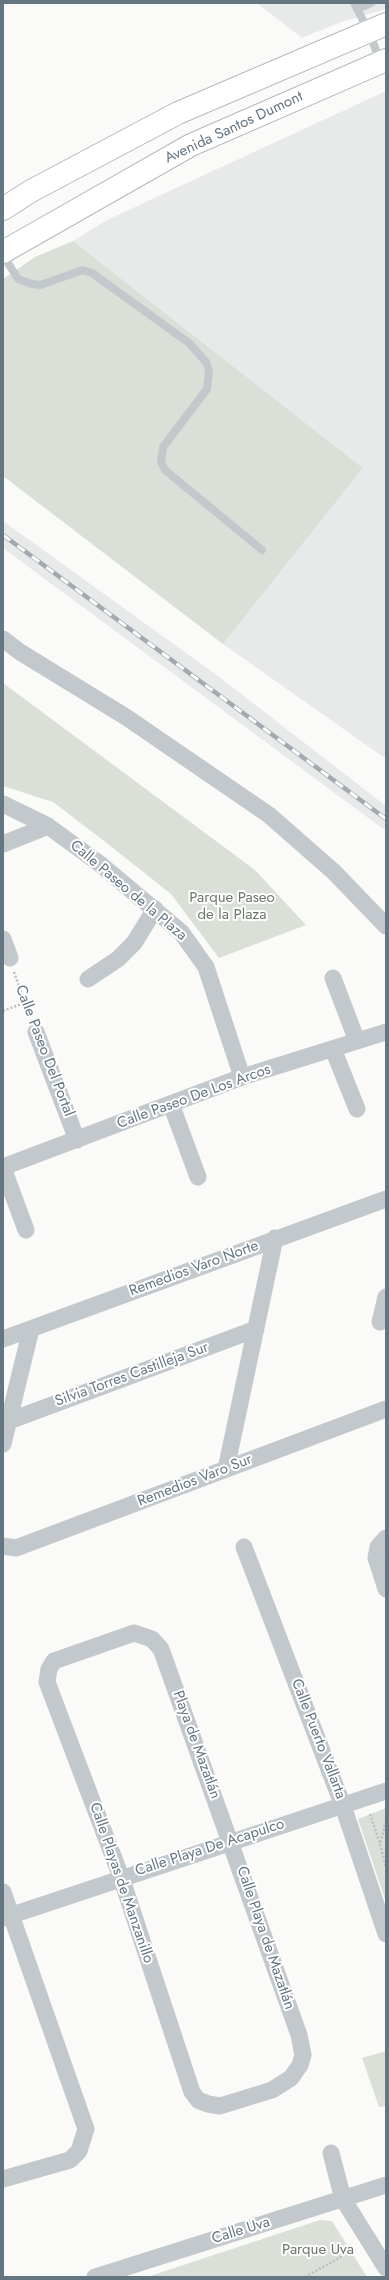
<!DOCTYPE html>
<html>
<head>
<meta charset="utf-8">
<style>
  body { margin:0 }
  #map { position:relative; width:389px; height:2280px; overflow:hidden; background:#fafaf8; font-family:Jost,sans-serif }
  canvas { display:block }
  .frame { position:absolute; inset:0; border:4px solid #657683; pointer-events:none }
</style>
</head>
<body>
<div id="map">
<canvas width="389" height="2280"></canvas>
<div class="frame"></div>
</div>
<script>
const g = document.querySelector('canvas').getContext('2d');
g.lineJoin = 'round';
function fill(path, color) { g.fillStyle = color; g.fill(path, 'evenodd'); }
const poly = rows => new Path2D(rows.map(r => 'M' + r).join(''));
function stroke(path, color, width, dash) { g.strokeStyle = color; g.lineWidth = width; g.lineCap = dash ? 'butt' : 'round'; g.setLineDash(dash || []); g.stroke(path); }
function drawText(font, color, halo, rows, align = 'center') {
  g.font = font + ' Jost,sans-serif'; g.lineWidth = 4; g.setLineDash([]); g.textBaseline = 'middle'; g.strokeStyle = halo; g.fillStyle = color; for (const [text, x, y, turn = 0] of rows) {
    g.save(); g.translate(x, y); g.rotate((+turn || 0) * Math.PI / 180); g.textAlign = isNaN(turn) ? turn : align; if (halo) g.strokeText(text, 0, 0); g.fillText(text, 0, 0); g.restore();
  }
}
fill(poly([
  [257,3,386,3,386,9,341,22,302,38],
  [386,91,386,759,223,644,363,468,73,241,107,220],
  [3,521,218,676,386,806,386,831,3,548]
]), '#e8e9e9');
fill(poly([
  [73,241,363,468,223,644,3,476,3,279,35,257],
  [3,683,255,870,306,925,219,958,171,894,108,844,53,802,3,786],
  [386,1808,386,1902,358,1819],
  [386,2051,386,2106,379,2107,362,2058],
  [320,2220,332,2221,367,2277,147,2277]
]), '#dadfd7');
const secondary = poly([
  [3,209,31,191,178,113,386,24],
  [3,252,191,145,386,60]
]);
stroke(secondary, '#b3babf', 24);
stroke(poly([
  [14,972,30,1017],
  [3,1011,24,1003],
  [370,1814,380,1844],
  [386,1821,380,1844,386,1867],
  [305,2277,355,2249]
]), '#bbbfc2', 2.5, [2, 2]);
stroke(poly([
  [354,3,369,32,380,61],
  [357,9,371,3],
  [3,255,18,279,32,284,40,285,83,270,92,273,189,343,206,362,209,371,207,389,163,447,161,462,165,470,262,550]
]), '#c3c8cc', 8);
stroke(poly([
  [3,639,20,652,126,717,269,815,334,872,386,926],
  [3,804,48,826,100,864,181,932,206,967,242,1077],
  [3,844,48,826],
  [3,939,10,958],
  [333,978,357,1041],
  [88,979,118,959,134,943,155,909],
  [36,1032,77,1140],
  [333,1049,357,1109],
  [171,1104,198,1177],
  [3,1167,242,1077,386,1032],
  [3,1168,26,1230],
  [380,1322,386,1297],
  [3,1339,386,1199],
  [9,1421,256,1329],
  [3,1444,31,1329],
  [226,1469,275,1238],
  [386,1538,378,1547,376,1558,386,1589],
  [3,1546,16,1548,386,1409],
  [244,1547,343,1806,386,1934],
  [134,1633,152,1639,161,1649,299,2035,303,2055,300,2065,291,2078,272,2090,220,2106,208,2104,198,2100,192,2092,121,1877,47,1682,49,1669,54,1661,134,1633],
  [3,1892,86,2129,79,2151,70,2160,3,2179],
  [3,1918,386,1791],
  [331,2153,343,2199,386,2268],
  [95,2277,386,2185]
]), '#c3c8cc', 17);
stroke(secondary, '#fff', 22);
const rail = poly([
  [3,535,386,819]
]);
stroke(rail, '#a2aab0', 4.5);
stroke(rail, '#fff', 3, [9]);
drawText('15px', '#657683', '#fff', [
  ["Avenida Santos Dumont",234,128,-25],
  ["Calle Paseo de la Plaza",128,891,40],
  ["Calle Paseo Del Portal",44,1051,69],
  ["Calle Paseo De Los Arcos",194,1097,-20],
  ["Remedios Varo Norte",194,1269,-20],
  ["Silvia Torres Castilleja Sur",132,1375,-20],
  ["Remedios Varo Sur",195,1481,-21],
  ["Calle Puerto Vallarta",318,1739,69],
  ["Playa de Mazatlán",196,1745,70],
  ["Calle Playa De Acapulco",210,1848,-18],
  ["Calle Playas de Manzanillo",121,1883,71],
  ["Calle Playa de Mazatlán",265,1938,71],
  ["Calle Uva",241,2231,-17]
]);
drawText('15px', '#687a64', '#fff', [
  ["Parque Paseo",232,898],
  ["de la Plaza",232,915],
  ["Parque Uva",318,2250]
]);
</script>
</body>
</html>
